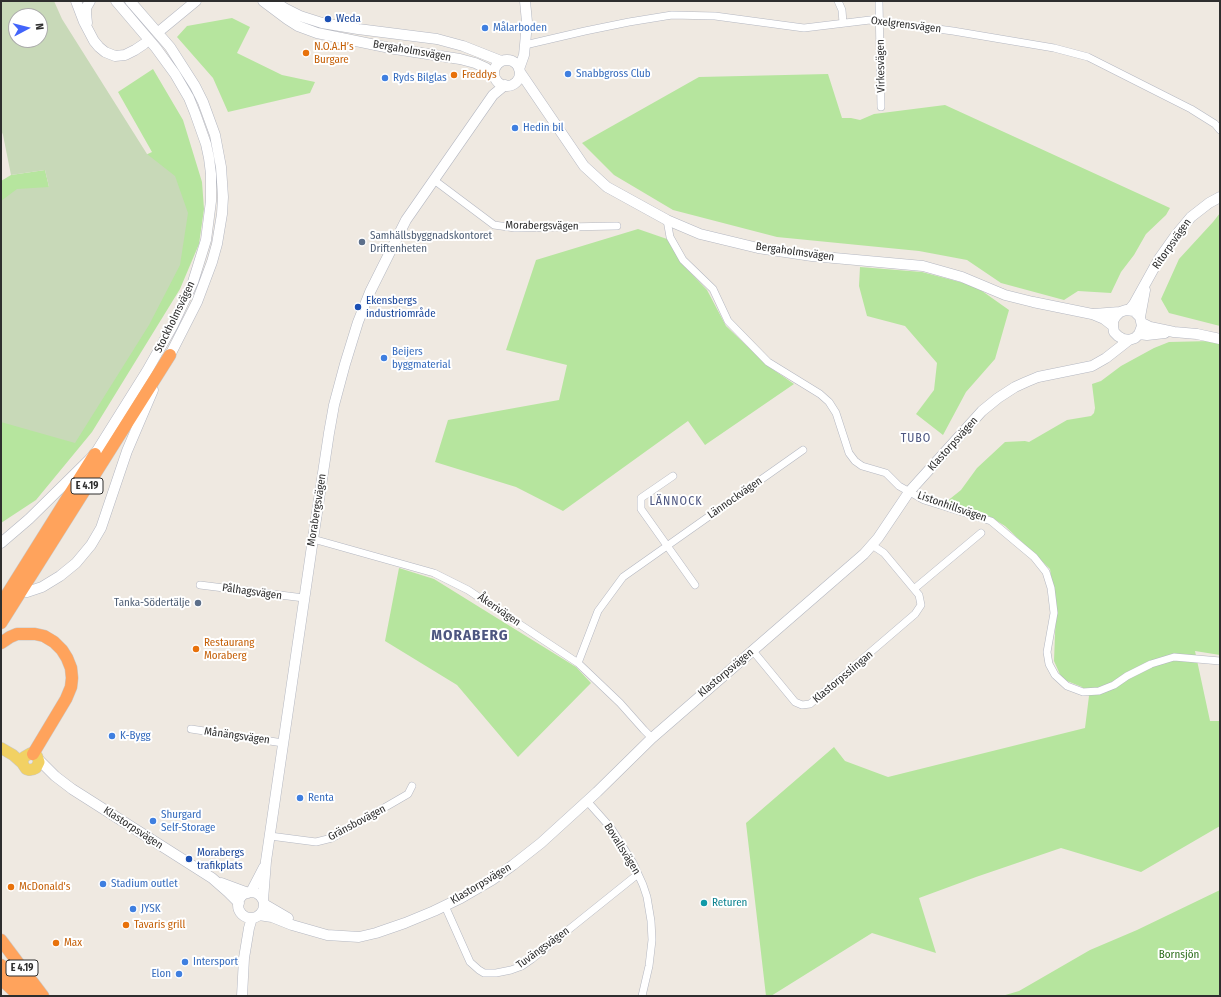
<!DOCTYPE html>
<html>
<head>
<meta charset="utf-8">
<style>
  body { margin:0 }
  #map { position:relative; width:1221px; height:997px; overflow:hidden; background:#efe9e1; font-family:"Fira Sans Condensed",sans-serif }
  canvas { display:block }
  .frame { position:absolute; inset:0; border:2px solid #2e2e2e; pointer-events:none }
  .north { position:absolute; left:8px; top:8px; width:40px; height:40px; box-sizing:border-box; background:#fff; border:1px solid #ababab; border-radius:50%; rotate:83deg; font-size:11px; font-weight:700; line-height:16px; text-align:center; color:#2e2e2e }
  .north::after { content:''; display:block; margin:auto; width:14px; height:18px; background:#4264fb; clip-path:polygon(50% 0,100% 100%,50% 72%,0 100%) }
</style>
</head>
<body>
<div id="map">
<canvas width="1221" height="997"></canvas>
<div class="frame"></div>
<div class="north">N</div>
</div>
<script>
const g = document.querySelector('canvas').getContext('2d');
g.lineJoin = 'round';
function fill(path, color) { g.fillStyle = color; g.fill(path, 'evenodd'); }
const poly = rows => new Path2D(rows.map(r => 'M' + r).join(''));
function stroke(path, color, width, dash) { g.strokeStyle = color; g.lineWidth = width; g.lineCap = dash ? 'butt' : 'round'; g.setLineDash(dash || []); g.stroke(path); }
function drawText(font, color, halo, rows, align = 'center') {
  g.font = font + ' "Fira Sans Condensed",sans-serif'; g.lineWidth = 4; g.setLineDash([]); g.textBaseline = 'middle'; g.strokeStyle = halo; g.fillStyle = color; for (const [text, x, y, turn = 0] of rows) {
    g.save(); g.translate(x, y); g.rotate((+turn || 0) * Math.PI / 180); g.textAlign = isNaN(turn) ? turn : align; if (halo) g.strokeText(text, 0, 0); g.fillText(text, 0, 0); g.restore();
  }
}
fill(poly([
  [232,18,250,27,237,53,282,75,315,82,310,93,228,112,213,78,177,37,187,26],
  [153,69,183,120,202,182,204,209,199,244,180,289,92,432,36,500,1,523,1,181,11,175,45,170,49,187,100,176,152,152,118,92],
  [828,74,842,118,851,118,860,120,874,114,945,105,1170,208,1166,215,1146,234,1134,255,1121,272,1111,293,1078,291,1064,300,1001,283,967,260,919,251,777,237,673,210,614,175,582,143,699,77],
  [1220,213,1220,326,1169,313,1161,299,1179,259,1213,222],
  [638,229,667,239,682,264,707,290,726,326,768,366,794,384,705,445,688,421,563,511,516,487,435,462,448,420,559,400,567,365,506,350,536,260],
  [860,267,922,272,975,286,1009,310,995,359,966,392,943,435,916,414,934,390,937,363,905,326,867,316,859,286],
  [1212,341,1220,343,1220,655,1195,651,1210,721,1220,721,1220,826,1141,872,1061,848,976,877,919,898,936,953,872,933,771,996,766,996,746,823,834,747,845,761,888,777,1085,728,1089,696,1082,687,1062,679,1054,661,1056,609,1050,569,1005,526,984,513,946,502,961,490,977,468,1005,442,1025,441,1029,442,1067,420,1091,416,1094,413,1095,408,1092,384,1101,381,1121,366,1154,348,1169,342],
  [399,568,434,579,576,667,591,683,518,757,457,685,385,641],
  [1220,890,1220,996,1002,996,1019,991,1090,950,1137,930]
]), '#b6e59e');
fill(poly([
  [1,1,54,1,62,19,147,154,175,176,188,213,180,265,149,325,75,443,1,422,1,201,17,189,49,187,45,170,11,175,3,135,1,130],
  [16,16,40,16,40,40,16,40]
]), '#c8d9b8');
const street = poly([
  [838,1,842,10,843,23],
  [879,1,881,107],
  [525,45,585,31,629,22,672,15,715,16,804,28,870,20,953,31,1054,48,1088,57,1191,109,1215,124,1220,130],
  [434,180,494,225,515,228,617,226],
  [667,220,670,237,683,260,713,289,728,321,768,362,820,394,829,402,836,413,849,453,855,461,862,466,886,473,899,486,924,500,991,521,1034,557,1046,572,1051,588,1054,613,1047,652,1049,664,1055,675,1067,686,1083,692,1099,691,1114,685,1127,676,1151,664,1174,657,1220,661],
  [673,476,641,498,641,509,695,585],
  [313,539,434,573,468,590,578,663,620,703,644,730,652,738],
  [200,585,304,598],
  [914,589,981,533],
  [753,651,795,702,802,705,810,704,915,614,921,605,919,595,884,553,872,545],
  [578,663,598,611,623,577,803,450],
  [191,729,283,743],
  [587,801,611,828,633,863,643,885,647,897,651,921,652,940,649,966,642,996],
  [270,836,316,842,332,838,408,794,412,786],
  [445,906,470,962,479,970,484,973,496,973,511,970,522,966,532,959,638,874]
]);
const secondary = poly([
  [76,1,84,22,94,41,99,47,105,52,115,56,125,55,135,50,144,44],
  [130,1,170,47,195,86,203,102,215,135,221,167,223,197,222,214,217,244,212,262,197,302,167,361],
  [263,1,287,19,298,26,317,33,395,49,460,59,475,63,486,68,494,76],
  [273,1,286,9,300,16,322,23,358,29,437,39,463,46,501,61],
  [87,23,86,13,86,8,90,1],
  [162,29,196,1],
  '494 73a13 13 0 1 1 26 0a13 13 0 1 1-26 0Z',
  [519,69,524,55,525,45,527,22,525,1],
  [520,72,584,166,607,187,667,220,700,234,758,248,812,256,923,266,962,277,1005,295,1033,302,1092,314,1104,319,1113,326],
  [1129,310,1134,304,1159,259,1176,235,1191,217,1209,203,1220,197],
  [1094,314,1120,312,1126,310,1134,311,1140,317,1142,326,1139,334,1135,338,1129,340,1123,339,1118,336,1114,332,1113,326,1113,321,1116,316,1120,312],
  [1140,317,1145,290],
  [1142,323,1150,327,1174,332,1197,334,1220,339],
  [1139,334,1147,335,1165,333],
  [1,543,29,519,95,454,147,371,173,325,193,282,206,240,211,201,211,174,209,158,206,144,195,113,189,98,175,74,156,48,116,1],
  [27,592,42,587,60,576,76,563,91,545,101,528,127,451,153,390],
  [38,759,55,776,72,789,212,878,228,892,239,903],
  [221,883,248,893],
  [251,892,264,867],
  '238 905a13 13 0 1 1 26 0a13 13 0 1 1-26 0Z',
  [263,900,266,861,313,539,329,433,334,405,345,364,358,322,370,292,406,220,493,95,505,85],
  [264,904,288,918],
  [259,915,272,917,292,925,327,935,359,937,376,933,405,923,434,911,461,898,492,880,513,865,541,843,597,792,652,738,864,554,878,538,909,492,982,411,998,398,1015,387,1026,382,1038,377,1092,366,1106,358,1129,340],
  [242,996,244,958,249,928,252,918]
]);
const primary = poly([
  [1,748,13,755,22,763,26,769,29,770,34,769,36,768,39,762,37,756,31,753,24,757,22,763]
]);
const highway = poly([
  [1,604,95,454],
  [1,623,170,355],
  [1,643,10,637,17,634,35,634,44,636,54,642,62,650,67,658,71,668,72,678,71,687,66,699,33,754],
  [1,940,43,996],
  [1,965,33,996],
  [1,979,19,996]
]);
stroke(street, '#b4b7c1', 8);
stroke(secondary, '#b4b7c1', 11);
stroke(primary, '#c9c9c9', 12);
stroke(highway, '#c9c9c9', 13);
stroke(street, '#fff', 7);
stroke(secondary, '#fff', 10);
stroke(primary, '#f2d163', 11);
stroke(highway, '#ffa35c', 12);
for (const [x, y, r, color] of [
  [328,19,4,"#1a4fb4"],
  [485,28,4,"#3f7fe0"],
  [306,53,4,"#e8710a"],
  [568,74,4,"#3f7fe0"],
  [454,75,4,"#e8710a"],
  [385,78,4,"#3f7fe0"],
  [515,128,4,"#3f7fe0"],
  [362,242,4,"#5c6f8a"],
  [358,307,4,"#1a4fb4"],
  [384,358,4,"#3f7fe0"],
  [198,603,4,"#5c6f8a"],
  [196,649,4,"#e8710a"],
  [112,736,4,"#3f7fe0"],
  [300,798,4,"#3f7fe0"],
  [153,821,4,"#3f7fe0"],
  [189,859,4,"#1a4fb4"],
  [103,884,4,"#3f7fe0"],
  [11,887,4,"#e8710a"],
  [704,903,4,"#0f9aa8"],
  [133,909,4,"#3f7fe0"],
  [126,925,4,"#e8710a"],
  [56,943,4,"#e8710a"],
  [185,962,4,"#3f7fe0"],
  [179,974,4,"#3f7fe0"]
]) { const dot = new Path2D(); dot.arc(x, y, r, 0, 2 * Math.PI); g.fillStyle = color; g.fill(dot); stroke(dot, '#fff', 1.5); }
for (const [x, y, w] of [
  [87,486,32],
  [22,968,32]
]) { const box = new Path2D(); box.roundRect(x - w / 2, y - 8, w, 16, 3); g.fillStyle = '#fff'; g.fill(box); stroke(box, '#2e2e2e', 1); }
drawText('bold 10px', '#2e2e2e', null, [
  ["E 4.19",87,486],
  ["E 4.19",22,968]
]);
drawText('11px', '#164399', '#fff', [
  ["Weda",336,19],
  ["Ekensbergs",366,301],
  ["industriområde",366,314],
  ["Morabergs",197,853],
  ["trafikplats",197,866]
], 'left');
drawText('11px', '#2e2e2e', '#fff', [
  ["Oxelgrensvägen",906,25,7],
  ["Bergaholmsvägen",412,51,10],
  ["Virkesvägen",881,66,-91],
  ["Morabergsvägen",542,226,1],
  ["Ritorpsvägen",1172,244,-55],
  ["Bergaholmsvägen",795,252,8],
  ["Stockholmsvägen",175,317,-64],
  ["Klastorpsvägen",953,444,-48],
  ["Lännockvägen",735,498,-35],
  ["Listonhillsvägen",952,507,19],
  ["Morabergsvägen",317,510,-81],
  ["Pålhagsvägen",252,592,8],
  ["Åkerivägen",499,610,34],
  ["Klastorpsvägen",726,673,-40],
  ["Klastorpsslingan",843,677,-40],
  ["Månängsvägen",237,736,8],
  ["Gränsbovägen",357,823,-28],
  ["Klastorpsvägen",133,828,33],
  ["Bovallsvägen",622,849,58],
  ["Klastorpsvägen",481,884,-31],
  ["Tuvängsvägen",543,948,-36]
]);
drawText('11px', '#366cbe', '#fff', [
  ["Målarboden",493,28],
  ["Snabbgross Club",576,74],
  ["Ryds Bilglas",393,78],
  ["Hedin bil",523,128],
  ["Beijers",392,352],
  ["byggmaterial",392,365],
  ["K-Bygg",120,736],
  ["Renta",308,798],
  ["Shurgard",161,815],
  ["Self-Storage",161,828],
  ["Stadium outlet",111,884],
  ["JYSK",141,909],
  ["Intersport",193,962],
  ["Elon",171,974,"right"]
], 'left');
drawText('11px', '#c56008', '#fff', [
  ["N.O.A.H’s",314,47],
  ["Burgare",314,60],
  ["Freddys",462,75],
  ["Restaurang",204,643],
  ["Moraberg",204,656],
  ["McDonald's",19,887],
  ["Tavaris grill",134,925],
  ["Max",64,943]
], 'left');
drawText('11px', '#4e5e75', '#fff', [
  ["Samhällsbyggnadskontoret",370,236],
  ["Driftenheten",370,249],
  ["Tanka-Södertälje",190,603,"right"]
], 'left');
drawText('11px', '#0d838f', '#fff', [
  ["Returen",712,903]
], 'left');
drawText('11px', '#2c6e1b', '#fff', [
  ["Bornsjön",1179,955]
]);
g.letterSpacing = '1px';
drawText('12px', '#4d5680', '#fff', [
  ["TUBO",916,439],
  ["LÄNNOCK",676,502]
]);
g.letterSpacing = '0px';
g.letterSpacing = '1px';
drawText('bold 15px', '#4d5680', '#fff', [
  ["MORABERG",470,636]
]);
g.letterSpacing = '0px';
</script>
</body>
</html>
